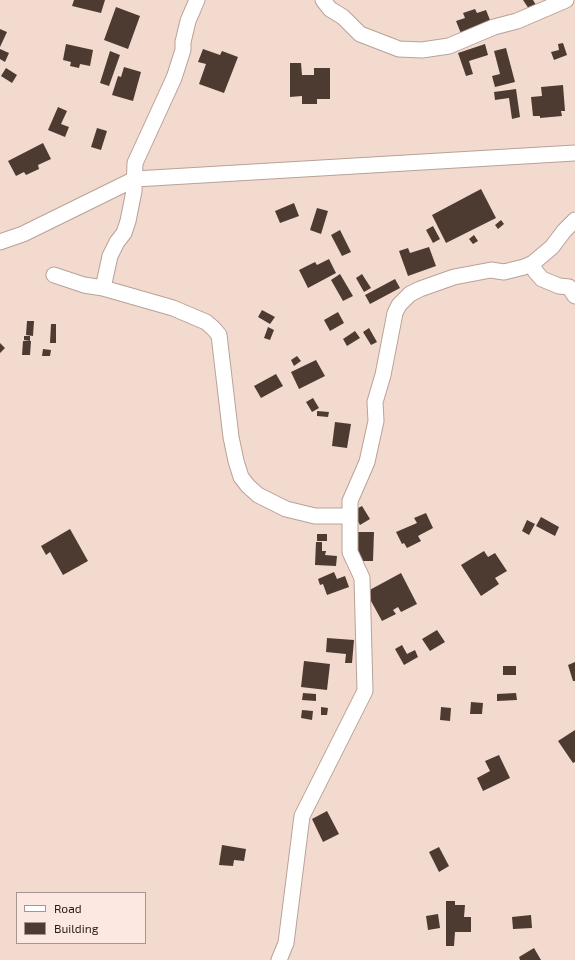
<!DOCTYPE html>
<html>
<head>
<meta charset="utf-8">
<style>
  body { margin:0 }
  #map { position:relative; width:575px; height:960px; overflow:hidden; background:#f3dacf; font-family:"Exo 2",sans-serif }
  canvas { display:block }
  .legend { position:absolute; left:16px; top:892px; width:130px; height:52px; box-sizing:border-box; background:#fce8e0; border:1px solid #a69690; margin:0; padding:5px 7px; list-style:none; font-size:12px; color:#251c18 }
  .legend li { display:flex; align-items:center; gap:8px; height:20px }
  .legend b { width:20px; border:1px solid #a69690 }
</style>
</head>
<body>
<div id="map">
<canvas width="575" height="960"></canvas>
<ul class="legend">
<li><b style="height:5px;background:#fff"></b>Road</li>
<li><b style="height:11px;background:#4d3a31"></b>Building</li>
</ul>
</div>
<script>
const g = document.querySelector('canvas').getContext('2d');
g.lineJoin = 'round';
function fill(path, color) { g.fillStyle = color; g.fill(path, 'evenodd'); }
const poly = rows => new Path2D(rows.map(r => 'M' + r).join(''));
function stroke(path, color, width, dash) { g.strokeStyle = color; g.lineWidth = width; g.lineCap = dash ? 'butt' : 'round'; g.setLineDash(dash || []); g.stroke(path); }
fill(poly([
  [74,0,105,0,101,13,72,6],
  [523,0,533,0,536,5,529,9],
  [116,7,140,16,128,49,104,40],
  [475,9,477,13,486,10,492,25,462,36,456,21,465,18,463,13],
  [0,29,7,32,0,47],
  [563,43,567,55,554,60,551,52,559,50,558,44],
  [66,44,93,50,90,66,80,64,79,68,70,66,71,62,63,60],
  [485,44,488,55,469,61,473,74,466,76,458,53],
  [506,48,515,82,495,87,492,76,500,74,494,51],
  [0,49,9,53,5,62,0,59],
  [203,49,220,55,222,51,238,57,224,93,199,84,206,64,198,62],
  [110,51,120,55,109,86,100,83],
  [290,63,301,63,302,75,314,75,314,68,330,68,330,99,317,99,317,104,302,104,302,96,290,97],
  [124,67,141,72,133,101,112,95,118,76,121,77],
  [6,68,17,75,12,83,1,76],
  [563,85,565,111,561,111,562,116,540,118,540,116,533,116,531,97,542,96,541,87],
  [516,89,520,117,512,119,509,98,495,100,494,92],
  [58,107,67,111,61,124,69,127,65,137,48,130],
  [97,128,107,131,101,150,91,147],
  [43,143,51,159,38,165,39,169,26,175,24,172,16,176,8,161],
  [481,189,496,218,446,243,432,215],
  [294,203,299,216,280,223,275,211],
  [317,208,328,211,321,234,310,230],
  [501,220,504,224,498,229,495,225],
  [433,226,440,239,433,243,426,230],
  [340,230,351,252,342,256,331,235],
  [474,235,478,241,473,244,469,239],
  [429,247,436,266,408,276,399,251,408,248,410,253],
  [329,259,336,273,308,288,299,270,315,262,317,265],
  [340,274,353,296,343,301,331,280],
  [362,274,371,288,364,292,356,278],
  [395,279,400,288,370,304,365,295],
  [262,310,275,317,270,324,258,317],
  [338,312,344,323,330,331,324,320],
  [27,321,34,321,33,336,26,335],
  [51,324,56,324,56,343,50,343],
  [268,327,274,330,270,340,264,338],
  [369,328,377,342,371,345,363,332],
  [355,331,360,338,347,346,343,339],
  [24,336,30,336,30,341,24,340],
  [23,341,31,341,30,355,22,355],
  [0,343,5,348,0,353],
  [43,349,51,350,50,356,42,356],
  [297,356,301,361,294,366,291,360],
  [316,360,325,376,299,389,291,372],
  [276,374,283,386,261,398,254,386],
  [313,398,319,408,312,412,306,402],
  [317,411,329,412,328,417,317,416],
  [335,422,351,424,347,448,332,446],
  [362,506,370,519,360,525,352,511],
  [426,513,433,528,418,536,421,541,407,548,404,543,402,544,396,532,417,523,414,518],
  [541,517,559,527,555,536,536,526],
  [527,520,535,524,529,535,522,531],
  [70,529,88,561,63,575,50,552,46,555,41,546],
  [356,532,374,532,373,561,358,561,358,542,356,542],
  [317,534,327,534,327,541,317,541],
  [316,542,322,542,322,551,326,551,325,555,337,556,336,566,315,565],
  [484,551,488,557,495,553,507,571,495,578,499,584,481,596,461,565],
  [334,572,337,579,345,576,349,587,327,595,323,584,320,585,318,579],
  [401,573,417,604,401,612,398,607,393,610,396,614,382,621,366,592],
  [437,630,445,642,430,651,422,639],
  [327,638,354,640,352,663,345,663,346,654,326,652],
  [402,645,407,654,415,650,418,657,404,665,395,649],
  [304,661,330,664,327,690,301,687],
  [575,662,575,681,573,681,568,665],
  [503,666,516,666,516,675,503,675],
  [303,693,316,694,316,701,302,700],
  [516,693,517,700,497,701,497,694],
  [471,702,483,703,482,714,470,714],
  [321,707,328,708,327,715,321,715],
  [441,707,451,708,450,721,440,720],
  [302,710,313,711,312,720,301,718],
  [575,730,575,762,573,763,558,741],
  [499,755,510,778,483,791,477,778,490,771,485,761],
  [327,811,339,834,323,842,312,819],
  [222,845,246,849,244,861,234,860,233,866,219,865],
  [439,847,449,866,439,872,429,852],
  [446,901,455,901,455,905,465,905,464,917,471,917,471,932,455,932,454,946,446,946],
  [438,914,440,928,428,930,426,916],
  [531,915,532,928,513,929,512,917],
  [534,948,541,960,520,960,519,957]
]), '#4d3a31');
const street = poly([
  [323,0,330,9,343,17,360,34,399,49,422,50,449,46,494,27,517,21,566,0],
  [0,242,23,234,135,179,575,153],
  [533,263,535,271,542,279,559,286,569,287,575,296],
  [54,275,84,285,103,288,173,308,206,322,213,328,219,335,231,437,236,461,241,477,248,486,258,495,286,509,315,516,349,516],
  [103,288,110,256,117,242,124,233,128,221,134,191,135,163,174,78,183,50,183,42,188,21,197,0],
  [279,960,286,943,302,816,365,691,362,578,350,552,350,501,367,462,376,421,375,402,383,375,395,313,399,305,410,294,420,289,454,277,491,270,504,272,524,267,533,263,552,247,564,231,575,220]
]);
stroke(street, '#b9a197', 17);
stroke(street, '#fff', 15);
</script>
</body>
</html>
